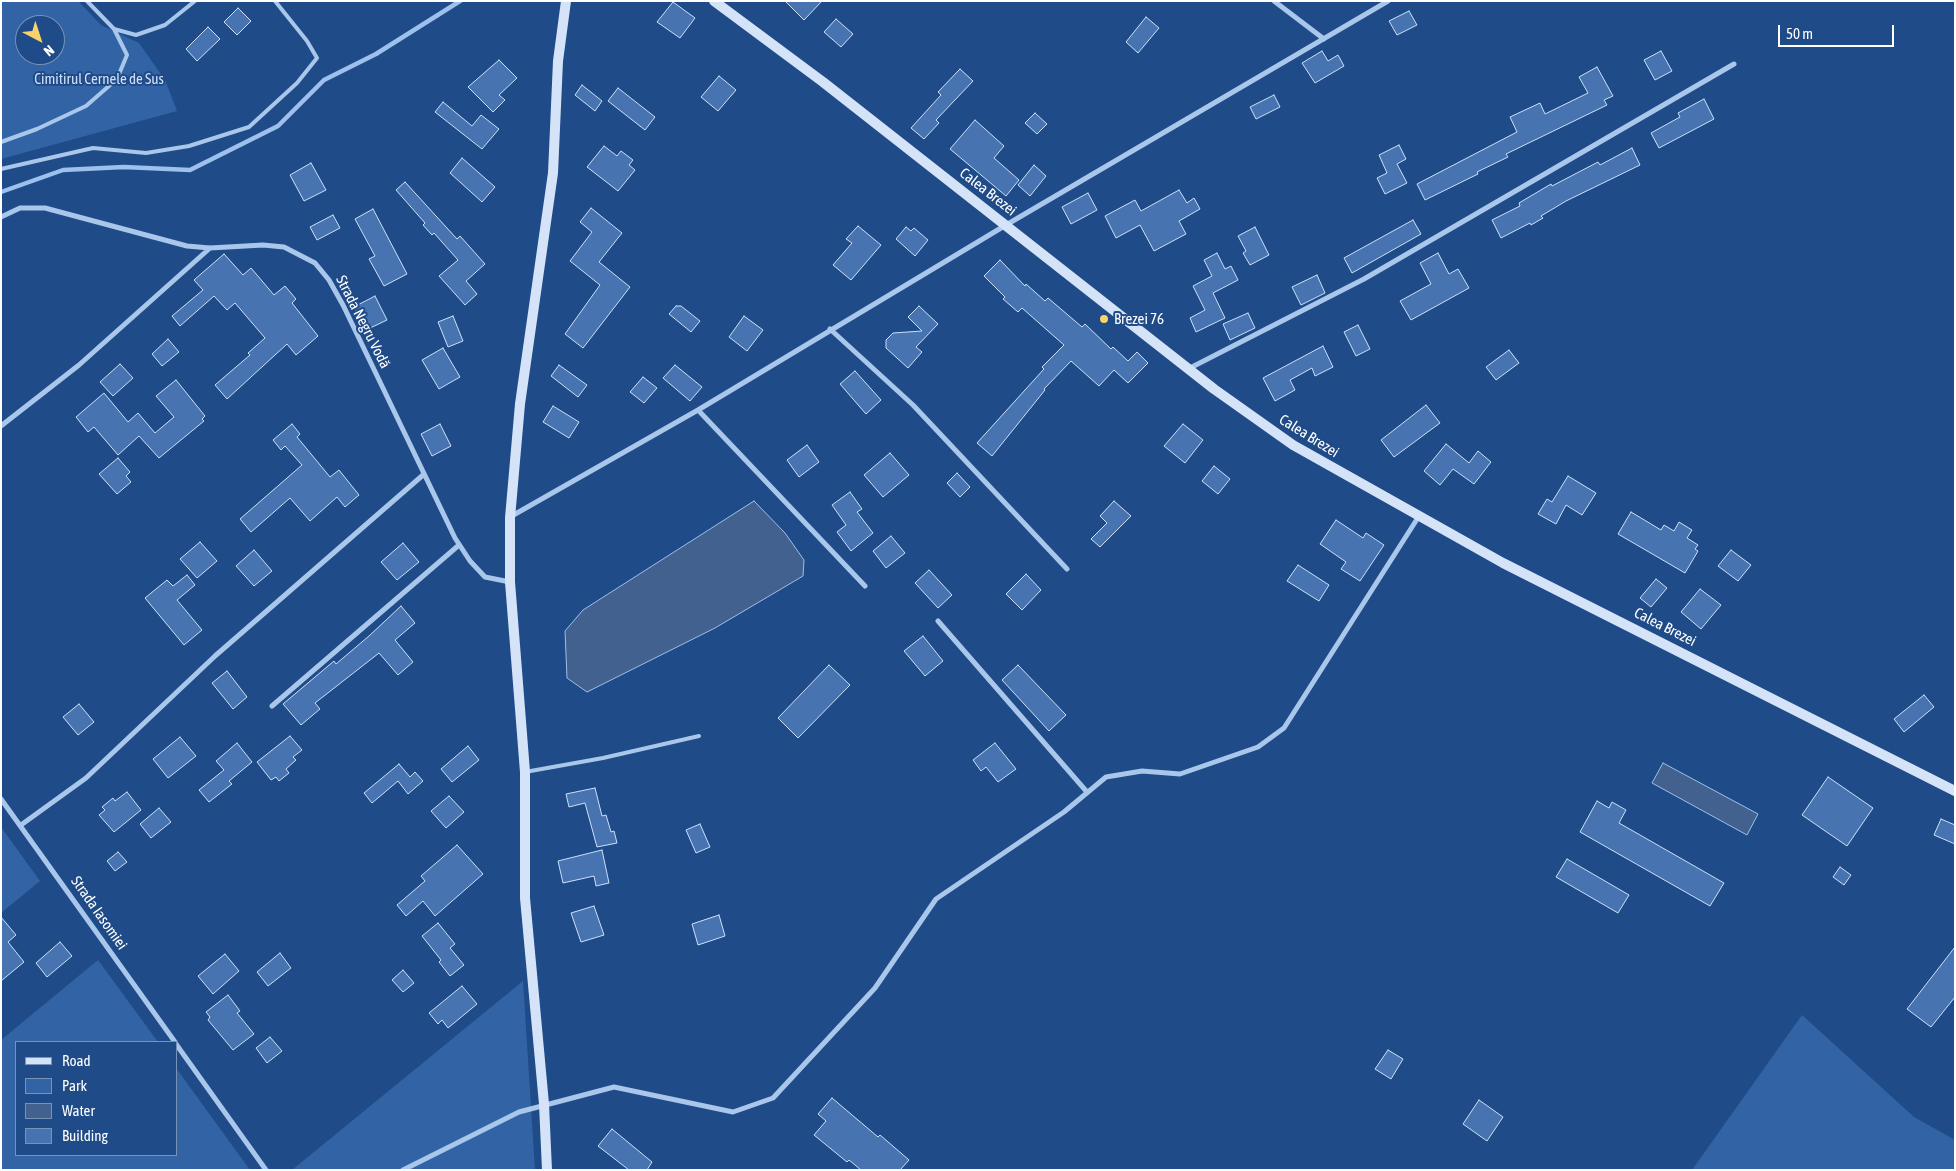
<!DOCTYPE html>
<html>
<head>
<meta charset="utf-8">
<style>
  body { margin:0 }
  #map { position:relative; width:1956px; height:1171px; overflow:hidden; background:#1f4b88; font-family:"Asap Condensed",sans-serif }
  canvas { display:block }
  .frame { position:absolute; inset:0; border:2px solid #fff; pointer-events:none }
  .legend { position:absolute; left:15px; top:1041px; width:162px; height:115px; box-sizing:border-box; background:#1f4b88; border:1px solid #7993b8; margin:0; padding:6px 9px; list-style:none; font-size:15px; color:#fff }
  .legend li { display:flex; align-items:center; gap:10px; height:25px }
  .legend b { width:25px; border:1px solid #7993b8 }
  .north { position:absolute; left:15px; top:15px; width:50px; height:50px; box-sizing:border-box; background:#1f4b88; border:1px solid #7993b8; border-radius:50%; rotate:140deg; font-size:14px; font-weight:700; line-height:20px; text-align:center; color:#fff }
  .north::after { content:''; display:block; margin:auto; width:18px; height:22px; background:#f9d269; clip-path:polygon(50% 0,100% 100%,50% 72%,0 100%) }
  .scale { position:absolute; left:1778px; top:25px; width:116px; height:22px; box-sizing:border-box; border:2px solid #fff; border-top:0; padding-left:6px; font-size:15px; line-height:18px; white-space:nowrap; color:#fff; -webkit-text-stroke:4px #1f4b88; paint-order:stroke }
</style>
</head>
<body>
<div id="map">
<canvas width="1956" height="1171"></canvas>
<div class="frame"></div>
<ul class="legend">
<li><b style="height:6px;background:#d5e3f8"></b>Road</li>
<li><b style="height:14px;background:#3264a5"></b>Park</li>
<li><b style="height:14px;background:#42618e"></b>Water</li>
<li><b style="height:14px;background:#4774b0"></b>Building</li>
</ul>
<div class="north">N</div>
<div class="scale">50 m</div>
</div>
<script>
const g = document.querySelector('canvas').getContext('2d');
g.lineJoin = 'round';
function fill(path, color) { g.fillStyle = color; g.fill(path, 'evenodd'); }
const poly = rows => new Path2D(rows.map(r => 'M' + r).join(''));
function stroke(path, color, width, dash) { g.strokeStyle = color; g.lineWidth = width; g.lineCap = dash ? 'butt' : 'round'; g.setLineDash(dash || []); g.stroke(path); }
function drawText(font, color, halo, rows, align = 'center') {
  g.font = font + ' "Asap Condensed",sans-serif'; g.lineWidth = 4; g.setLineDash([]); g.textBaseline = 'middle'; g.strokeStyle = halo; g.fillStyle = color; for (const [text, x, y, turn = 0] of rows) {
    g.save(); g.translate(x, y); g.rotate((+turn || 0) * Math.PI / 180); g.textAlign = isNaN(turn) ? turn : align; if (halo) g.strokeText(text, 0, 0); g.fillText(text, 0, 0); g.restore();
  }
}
fill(poly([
  [1,1,78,1,101,25,139,43,165,80,177,111,1,159],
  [25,25,55,25,55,55,25,55],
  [1,827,40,881,1,913],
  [98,960,158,1042,16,1042,16,1155,176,1155,176,1068,250,1170,1,1170,1,1040],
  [523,981,535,1170,292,1170],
  [1802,1015,1914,1117,1955,1140,1955,1170,1692,1170]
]), '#3264a5');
const water = poly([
  [754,501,785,533,804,560,803,576,715,628,587,692,567,678,565,631,583,610,754,501],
  [1663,763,1758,814,1747,835,1652,783,1663,763]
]);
fill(water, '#42618e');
stroke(water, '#9dc0ec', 1);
stroke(poly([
  [1,192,63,170,124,167,190,170,278,126,324,80,376,54,460,1]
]), '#9dc0ec', 4.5);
const building = poly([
  [785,1,822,1,804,20,785,1],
  [673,2,695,18,680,38,657,22,673,2],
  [238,8,251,21,237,35,224,22,238,8],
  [1409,11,1417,25,1397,35,1389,21,1409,11],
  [1146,17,1159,28,1138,53,1126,42,1146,17],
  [836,19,853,34,841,47,824,32,836,19],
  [208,27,220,39,197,61,186,49,208,27],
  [1322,51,1328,61,1338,55,1344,66,1315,83,1302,63,1322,51],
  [1661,51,1672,71,1655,80,1644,60,1661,51],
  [499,60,517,78,499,95,505,100,493,112,468,87,499,60],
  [1597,67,1613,96,1604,100,1607,105,1506,154,1508,157,1477,172,1478,174,1425,200,1417,184,1517,132,1510,117,1540,103,1545,114,1588,93,1579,77,1597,67],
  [960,69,973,81,936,120,939,123,924,139,911,128,941,95,938,92,960,69],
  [719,76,736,90,718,111,701,97,719,76],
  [582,85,602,101,595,111,575,95,582,85],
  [618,88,655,117,645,130,608,101,618,88],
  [1274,95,1280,107,1256,119,1250,107,1274,95],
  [1704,99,1714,119,1659,148,1651,133,1680,117,1678,113,1704,99],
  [443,102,472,126,481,115,499,129,482,149,435,112,443,102],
  [1035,113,1047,124,1037,134,1025,123,1035,113],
  [975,120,1004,146,994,158,1019,180,1006,196,950,149,975,120],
  [1399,145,1406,159,1397,164,1407,183,1385,194,1377,178,1387,173,1379,155,1399,145],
  [604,146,617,156,621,151,633,160,629,165,635,170,618,191,587,167,604,146],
  [1632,148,1640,165,1566,201,1541,216,1543,218,1531,225,1530,223,1501,238,1492,220,1520,206,1519,203,1551,184,1552,186,1598,162,1600,165,1632,148],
  [462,158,495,187,482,202,450,173,462,158],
  [311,163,326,190,304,201,290,175,311,163],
  [1034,165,1046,176,1030,196,1018,185,1034,165],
  [405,182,457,239,460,236,485,264,466,281,477,294,465,305,439,276,458,260,434,233,432,235,423,225,425,223,396,190,405,182],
  [1179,190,1187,203,1194,198,1200,209,1179,221,1186,234,1154,251,1140,225,1116,238,1105,216,1135,200,1141,211,1179,190],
  [1088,193,1097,210,1071,224,1062,207,1088,193],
  [591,208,622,233,599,262,630,287,583,348,565,334,600,285,570,261,592,232,580,222,591,208],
  [373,209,407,274,384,286,369,259,375,256,355,219,373,209],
  [333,215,340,228,317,240,310,227,333,215],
  [1413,220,1421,234,1352,273,1344,258,1413,220],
  [858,226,881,245,851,280,833,265,852,243,846,239,858,226],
  [906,227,911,231,914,228,928,240,915,256,896,239,906,227],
  [1255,227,1269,255,1250,265,1243,253,1246,251,1238,236,1255,227],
  [1217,253,1225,269,1231,266,1238,280,1213,293,1225,318,1196,332,1190,318,1205,310,1193,286,1212,276,1204,260,1217,253],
  [1438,253,1449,274,1458,269,1469,288,1411,320,1400,301,1431,284,1420,263,1438,253],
  [224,254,243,275,251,268,274,295,285,286,296,299,292,303,318,336,296,355,287,344,227,399,215,385,250,355,248,353,265,338,235,303,227,310,214,296,180,326,172,316,203,290,194,280,224,254],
  [1000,260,1025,286,1026,284,1045,301,1048,298,1082,327,1085,324,1111,349,1113,347,1128,361,1137,352,1148,363,1128,383,1114,370,1099,386,1071,361,1044,389,1045,390,992,456,977,443,1044,369,1042,367,1064,345,1022,308,1018,312,1003,299,1005,297,984,276,1000,260],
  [1317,275,1325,293,1301,305,1292,287,1317,275],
  [375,296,387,320,366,330,354,307,375,296],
  [676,306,681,306,700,321,691,332,669,314,676,306],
  [919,306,938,324,916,347,922,352,908,368,886,348,886,340,893,333,922,331,908,317,919,306],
  [1248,313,1255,328,1230,340,1223,324,1248,313],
  [453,316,463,341,448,347,438,322,453,316],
  [744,316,763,330,747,351,729,337,744,316],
  [1358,325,1370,349,1356,356,1344,332,1358,325],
  [168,339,179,352,162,366,152,354,168,339],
  [1323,346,1333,367,1315,376,1312,368,1290,380,1295,390,1275,401,1263,378,1323,346],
  [443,348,460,377,439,389,422,360,443,348],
  [1509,350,1519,363,1496,380,1486,367,1509,350],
  [120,364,133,378,113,396,100,382,120,364],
  [559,365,587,385,578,397,551,376,559,365],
  [675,365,702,387,690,401,663,378,675,365],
  [855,371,881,400,866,414,840,384,855,371],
  [643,377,657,388,644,403,630,392,643,377],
  [176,380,205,416,202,419,204,421,159,458,139,436,118,455,94,427,88,432,76,417,104,393,128,422,138,413,155,433,174,417,156,396,176,380],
  [1426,405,1440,423,1394,457,1381,440,1426,405],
  [553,406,579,422,569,438,543,422,553,406],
  [292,424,300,434,297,437,330,477,339,470,359,495,345,507,337,497,310,521,290,498,251,532,240,519,302,465,285,446,281,450,273,440,292,424],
  [440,424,451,446,432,456,421,434,440,424],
  [1183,424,1203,440,1185,463,1164,446,1183,424],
  [1446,444,1469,463,1478,451,1491,462,1474,484,1453,469,1440,485,1424,471,1446,444],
  [807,445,819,462,799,477,787,460,807,445],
  [890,453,909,475,883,497,864,475,890,453],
  [118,458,130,472,126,476,131,482,117,494,99,474,118,458],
  [1214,466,1230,479,1218,494,1202,481,1214,466],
  [957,473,970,487,960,497,947,483,957,473],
  [1568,476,1596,493,1582,515,1566,505,1556,524,1538,514,1547,499,1552,502,1568,476],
  [850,492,862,509,857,512,873,533,851,551,837,532,846,525,832,505,850,492],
  [1114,501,1131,516,1100,547,1091,539,1107,523,1100,516,1114,501],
  [1631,512,1661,530,1664,525,1674,531,1679,522,1692,530,1687,538,1698,545,1695,549,1698,551,1685,573,1618,534,1631,512],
  [1336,520,1363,538,1366,533,1384,545,1360,581,1341,569,1346,562,1320,544,1336,520],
  [891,536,905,553,886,568,873,551,891,536],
  [200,542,217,561,197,578,180,559,200,542],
  [403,543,419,562,397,580,381,562,403,543],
  [254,550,272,571,254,586,236,566,254,550],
  [1731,550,1751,565,1738,581,1718,566,1731,550],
  [1298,565,1329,585,1319,601,1287,581,1298,565],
  [929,570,952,595,938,608,915,583,929,570],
  [1026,574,1041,590,1022,610,1006,594,1026,574],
  [187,575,195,585,177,600,202,630,184,645,145,598,167,580,173,586,187,575],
  [1656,579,1667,588,1651,607,1640,598,1656,579],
  [1700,589,1721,605,1701,629,1681,612,1700,589],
  [401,606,415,623,395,640,413,662,398,675,379,653,315,703,320,709,301,725,283,704,334,661,336,664,369,636,401,606],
  [923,636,943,661,925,676,904,651,923,636],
  [829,665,850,685,798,738,778,718,829,665],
  [1018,665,1066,715,1049,731,1002,680,1018,665],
  [227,671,247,697,233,709,212,683,227,671],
  [1924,695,1934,707,1904,732,1894,719,1924,695],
  [79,704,94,722,78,735,63,717,79,704],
  [290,736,302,750,293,757,296,760,286,769,289,773,279,781,276,777,271,780,257,762,290,736],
  [180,737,196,756,168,778,153,759,180,737],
  [237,743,252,762,229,781,232,784,209,802,199,790,224,770,216,761,237,743],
  [995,743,1016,769,998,782,986,767,981,771,973,760,995,743],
  [468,746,479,760,452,782,441,769,468,746],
  [399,764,410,777,415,772,423,781,408,794,398,781,372,803,364,793,399,764],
  [1828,777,1873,808,1847,846,1802,815,1828,777],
  [595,788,602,816,606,815,611,832,614,831,617,843,597,847,585,803,569,807,566,794,595,788],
  [127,792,141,810,114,832,99,815,105,810,102,807,113,798,115,801,127,792],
  [449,796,464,812,446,828,431,811,449,796],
  [1597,801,1609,808,1612,802,1626,810,1619,823,1724,883,1710,906,1580,832,1597,801],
  [159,808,171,822,151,838,140,824,159,808],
  [1941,819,1955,825,1955,844,1934,835,1941,819],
  [700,824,710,847,696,853,686,830,700,824],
  [457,845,483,874,435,916,423,901,406,916,397,905,425,881,421,876,457,845],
  [602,850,609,883,596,886,594,876,563,883,558,861,602,850],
  [118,852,127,862,115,871,107,861,118,852],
  [1567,859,1629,895,1618,913,1556,877,1567,859],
  [1840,867,1851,875,1844,885,1833,877,1840,867],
  [594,906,604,935,581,942,571,913,594,906],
  [719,915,725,936,698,945,692,924,719,915],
  [1,917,16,935,8,942,24,962,1,981,1,917],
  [438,923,455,944,450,948,464,965,450,976,439,962,441,960,422,936,438,923],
  [60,942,72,956,47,977,36,963,60,942],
  [1955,947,1955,997,1931,1027,1907,1009,1955,947],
  [280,953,291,968,268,986,257,972,280,953],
  [225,954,239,971,213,994,198,976,225,954],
  [403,970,414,983,403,992,392,980,403,970],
  [462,986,477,1004,448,1028,442,1020,438,1024,429,1013,462,986],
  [228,995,240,1011,237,1013,254,1034,233,1050,208,1020,210,1017,206,1012,228,995],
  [270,1037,282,1051,267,1063,256,1048,270,1037],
  [1388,1050,1403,1059,1391,1079,1375,1069,1388,1050],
  [832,1098,878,1137,880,1135,909,1160,900,1170,861,1170,849,1160,847,1162,814,1135,826,1121,818,1114,832,1098],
  [1479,1100,1503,1117,1487,1141,1463,1124,1479,1100],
  [612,1129,652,1162,647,1170,629,1170,598,1146,612,1129]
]);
fill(building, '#4774b0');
stroke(building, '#cee0f8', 1);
stroke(poly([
  [87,1,114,29,136,35,165,25,195,1],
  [1,142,37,129,86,106,117,79,127,55,114,29],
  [1,169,93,148,146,153,189,146,249,127,297,83,317,58,307,41,275,1],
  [525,772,603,758,699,736]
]), '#a9c6eb', 4);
stroke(poly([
  [1274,1,1324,39],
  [1,217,20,208,45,208,187,246,210,248,263,245,284,247,315,263,329,280,343,305,455,538,470,561,485,577,510,582],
  [830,329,913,405,1067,569],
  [1188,369,1364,279,1734,64],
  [698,410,865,586],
  [1,426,79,365,210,248],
  [510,517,698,410,1006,225,1388,1],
  [938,621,1087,792],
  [272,706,459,545],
  [1,799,175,1042],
  [21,825,86,778,215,656,423,475],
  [176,1044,266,1170],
  [403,1170,519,1112,614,1087,733,1112,773,1098,875,988,936,899,1064,812,1106,777,1142,771,1180,774,1258,747,1284,728,1419,516]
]), '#a9c6eb', 5);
stroke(poly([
  [714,1,823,82,1214,389,1293,445,1503,563,1955,791],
  [547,1170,544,1104,525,898,525,772,510,582,510,518,520,404,553,173,558,61,566,1]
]), '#d5e3f8', 10);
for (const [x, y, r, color] of [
  [1104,319,5,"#f9d269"]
]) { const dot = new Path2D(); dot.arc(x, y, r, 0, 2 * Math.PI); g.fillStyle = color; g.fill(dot); stroke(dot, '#1f4b88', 2); }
drawText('15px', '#cee0f8', '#1f4b88', [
  ["Cimitirul Cernele de Sus",99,79]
]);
drawText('15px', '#fff', '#1f4b88', [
  ["Calea Brezei",988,192,38],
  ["Strada Negru Vodă",363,322,63],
  ["Calea Brezei",1309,436,32],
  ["Calea Brezei",1665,627,27],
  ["Strada Iasomiei",99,913,55]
]);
drawText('15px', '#fff', '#1f4b88', [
  ["Brezei 76",1114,319]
], 'left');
</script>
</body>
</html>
